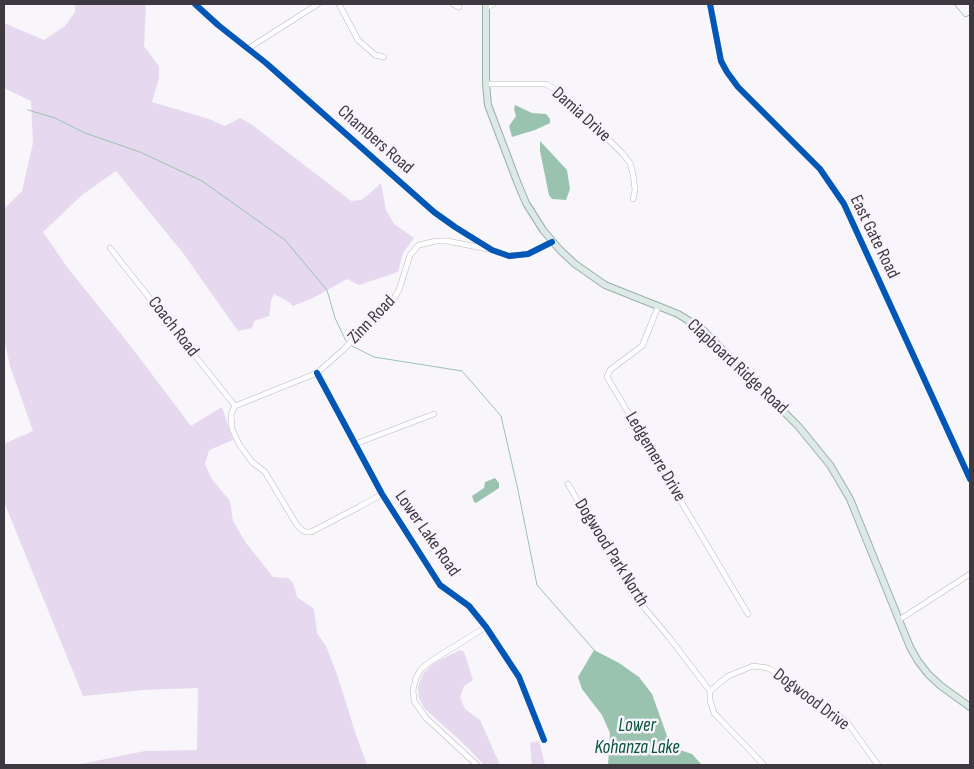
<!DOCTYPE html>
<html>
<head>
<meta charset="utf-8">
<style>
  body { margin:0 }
  #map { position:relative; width:974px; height:769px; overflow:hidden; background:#f8f5fb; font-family:"Sofia Sans Condensed",sans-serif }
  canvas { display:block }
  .frame { position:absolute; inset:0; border:5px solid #3e3841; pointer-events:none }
</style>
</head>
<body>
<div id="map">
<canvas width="974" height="769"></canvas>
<div class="frame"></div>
</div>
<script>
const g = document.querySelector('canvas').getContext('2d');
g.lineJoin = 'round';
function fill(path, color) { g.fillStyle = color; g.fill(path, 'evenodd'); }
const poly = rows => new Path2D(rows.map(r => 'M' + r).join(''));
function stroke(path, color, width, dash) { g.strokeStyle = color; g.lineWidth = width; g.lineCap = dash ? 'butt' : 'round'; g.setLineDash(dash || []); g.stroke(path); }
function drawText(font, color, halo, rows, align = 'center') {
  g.font = font + ' "Sofia Sans Condensed",sans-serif'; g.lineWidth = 5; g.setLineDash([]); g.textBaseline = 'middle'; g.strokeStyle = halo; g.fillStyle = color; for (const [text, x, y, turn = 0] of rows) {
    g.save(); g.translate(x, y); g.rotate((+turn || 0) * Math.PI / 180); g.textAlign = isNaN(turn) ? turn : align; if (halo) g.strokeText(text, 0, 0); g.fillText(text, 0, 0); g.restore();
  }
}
fill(poly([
  [75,4,146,4,144,46,159,66,159,78,152,102,209,119,225,126,240,118,251,124,351,201,361,200,368,195,381,183,386,210,394,224,414,238,403,253,398,272,359,285,347,279,313,298,293,306,289,302,274,294,271,301,269,316,254,321,252,328,238,331,183,253,116,171,82,195,43,232,67,267,129,344,191,426,222,407,233,440,209,450,205,464,211,478,230,501,233,521,246,543,273,577,288,578,293,583,297,597,314,609,317,633,326,646,337,674,355,732,367,765,76,765,145,751,197,750,198,688,143,690,83,696,4,502,4,444,33,431,10,366,4,338,4,209,22,191,33,143,31,101,4,88,4,23,44,40,65,26,75,12],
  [460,650,464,652,473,680,464,686,460,697,465,709,480,720,500,765,484,765,467,747,424,708,419,698,418,686,424,672,434,663],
  [539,741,545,765,532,765,530,743]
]), '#e6d8ee');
fill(poly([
  [515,105,532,113,546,114,550,119,550,123,535,130,512,137,509,126,516,116,514,109],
  [540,141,567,170,570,189,566,200,552,199,549,195,540,151],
  [495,478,499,483,499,488,476,503,474,502,472,496,484,488,485,482],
  [594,650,619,663,639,677,652,694,671,747,692,754,702,765,608,765,610,733,602,715,582,689,578,677]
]), '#9ac3af');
stroke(poly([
  [954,4,965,17,970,15],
  [28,110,55,118,85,133,140,152,202,181,285,240,327,290,335,318,346,341],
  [352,346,374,357,462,371,501,416,518,490,537,585,595,651]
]), '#9ac3af', 1);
const minor = poly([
  [195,4,218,25,266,63,434,212,455,227,492,250,509,256,528,254,552,242],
  [339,4,358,40,375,55,384,57],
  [453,4,459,7],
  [710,4,721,61,727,72,738,87,820,169,844,204,970,479],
  [486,8,493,4],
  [249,48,318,4],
  [486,84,546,84,560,92,622,153,630,163,633,174,635,190,633,199],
  [110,248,235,406],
  [658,307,642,346,610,370,607,377,748,614],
  [317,373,382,494,440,585,469,606,486,627,519,677,544,740],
  [235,406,317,373,343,350,360,332,389,307,399,290,410,255,419,245,436,241,447,241,488,249],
  [235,406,231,414,232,429,239,444,252,462,265,472,297,525,302,530,306,532,311,532,359,507,382,494],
  [355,444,434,414],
  [568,484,631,592,668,636,710,691],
  [899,620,970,574],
  [477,765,426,718,414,701,413,690,416,678,421,669,431,661,486,627],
  [764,765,714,713,710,700,710,691,728,676,753,666,768,668,777,673,847,722,878,765]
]);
const major = poly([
  [486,4,486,84,488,105,518,184,526,203,543,230,560,250,575,264,605,285,678,314,702,329,799,427,830,465,850,499,910,647,918,661,928,674,941,686,970,707]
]);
stroke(minor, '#bcb8bf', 6);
stroke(major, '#9bb0ab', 8);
stroke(minor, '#fefefe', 5);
stroke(major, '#dce9e5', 6);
stroke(poly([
  [195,4,218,25,266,63,434,212,455,227,492,250,509,256,528,254,552,242],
  [710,4,721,61,727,72,738,87,820,169,844,204,970,479],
  [317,373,382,494,440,585,469,606,486,627,519,677,544,740]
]), '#0057b8', 6);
drawText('18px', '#3e3841', '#f9f3fd', [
  ["Damia Drive",581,115,42],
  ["Chambers Road",375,140,41],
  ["East Gate Road",874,237,64],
  ["Zinn Road",372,320,-46],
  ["Coach Road",173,327,52],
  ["Clapboard Ridge Road",737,367,43],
  ["Ledgemere Drive",655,457,59],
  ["Lower Lake Road",427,534,55],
  ["Dogwood Park North",611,553,58],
  ["Dogwood Drive",811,700,37]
]);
drawText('italic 19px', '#055437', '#f9f3fd', [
  ["Lower",637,726],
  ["Kohanza Lake",637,748]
]);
</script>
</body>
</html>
